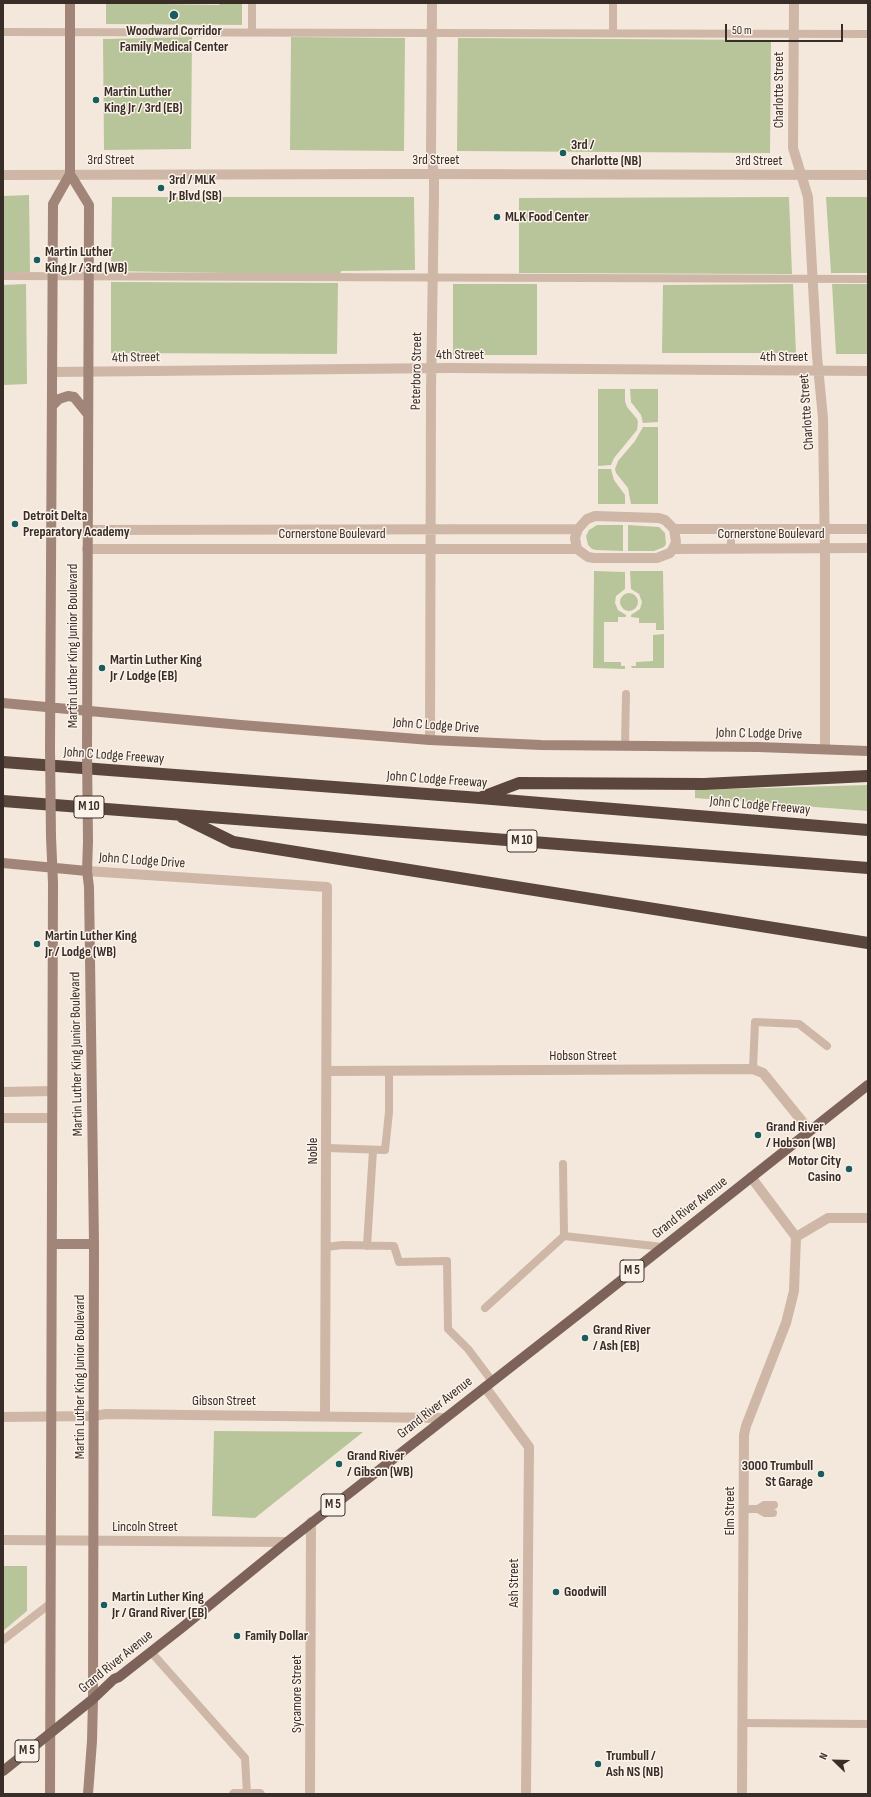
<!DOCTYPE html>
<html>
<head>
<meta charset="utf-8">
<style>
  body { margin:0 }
  #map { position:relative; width:871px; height:1797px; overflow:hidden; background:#f4e8dc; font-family:"Sofia Sans Condensed",sans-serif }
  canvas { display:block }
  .frame { position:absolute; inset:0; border:4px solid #392d28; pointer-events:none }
  .north { position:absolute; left:815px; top:1741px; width:40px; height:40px; -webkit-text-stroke:3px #fbf2e9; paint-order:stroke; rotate:293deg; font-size:11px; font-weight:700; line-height:16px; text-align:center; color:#392d28 }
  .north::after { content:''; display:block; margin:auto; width:14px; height:18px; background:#392d28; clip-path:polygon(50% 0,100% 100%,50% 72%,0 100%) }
  .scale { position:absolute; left:725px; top:24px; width:118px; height:18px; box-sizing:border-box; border:2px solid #392d28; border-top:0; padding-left:5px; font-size:12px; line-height:14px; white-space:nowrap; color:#392d28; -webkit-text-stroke:3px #fbf2e9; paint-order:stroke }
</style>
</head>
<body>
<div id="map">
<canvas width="871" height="1797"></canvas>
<div class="frame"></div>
<div class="north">N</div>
<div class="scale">50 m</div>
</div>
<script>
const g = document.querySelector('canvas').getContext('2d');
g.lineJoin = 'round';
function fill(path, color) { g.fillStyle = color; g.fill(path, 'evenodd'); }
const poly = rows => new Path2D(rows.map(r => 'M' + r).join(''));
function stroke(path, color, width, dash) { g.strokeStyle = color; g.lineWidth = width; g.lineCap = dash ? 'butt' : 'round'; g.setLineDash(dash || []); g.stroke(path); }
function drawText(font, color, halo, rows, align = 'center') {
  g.font = font + ' "Sofia Sans Condensed",sans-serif'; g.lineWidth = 3; g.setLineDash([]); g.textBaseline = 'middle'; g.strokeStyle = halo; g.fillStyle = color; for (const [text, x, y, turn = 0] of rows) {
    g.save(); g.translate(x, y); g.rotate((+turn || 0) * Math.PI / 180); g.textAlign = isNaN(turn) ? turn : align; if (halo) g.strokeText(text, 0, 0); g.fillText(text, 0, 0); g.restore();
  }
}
fill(poly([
  [106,3,219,5,220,3,242,3,242,25,106,24],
  [192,37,191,149,104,150,103,39],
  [291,37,405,38,404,151,290,150],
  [458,38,771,40,770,153,457,151],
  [29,195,30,272,3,272,3,196],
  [112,197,414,197,415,270,341,271,340,275,111,271],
  [789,197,792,274,519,273,519,198],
  [826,197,868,197,868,273,831,273],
  [111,282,338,283,337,354,111,353],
  [26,284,27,384,3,385,3,285],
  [453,284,537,284,537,355,453,355],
  [793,284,796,353,662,353,663,285],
  [832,284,868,284,868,354,836,354],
  [598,389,625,389,625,401,627,407,637,419,638,422,637,430,614,458,611,465,598,466],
  [630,389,658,389,658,422,643,423,641,415,631,402],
  [643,427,658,427,658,504,631,504,628,488,616,473,615,469,618,461,635,441],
  [598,469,611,469,614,480,625,495,625,504,598,504],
  [597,525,623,525,623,551,596,550,592,549,588,545,586,536,589,530],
  [628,525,659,527,665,533,666,544,664,547,654,551,628,551],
  [594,571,625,572,625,589,616,596,615,603,618,610,626,615,626,617,618,617,618,622,604,622,604,662,621,662,621,666,625,666,625,669,593,668],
  [630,571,663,571,664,630,656,630,656,623,639,623,639,618,631,617,631,615,640,609,642,602,639,594,631,589],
  '620 602a9 9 0 1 1 18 0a9 9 0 1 1-18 0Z',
  [664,634,664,668,632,668,631,666,636,666,636,662,653,661,653,635],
  [868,785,868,811,695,798,695,790],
  [214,1431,363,1432,255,1518,212,1516],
  [3,1566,27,1566,27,1611,3,1631]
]), '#b8c59a');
stroke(poly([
  [613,3,613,33],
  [3,32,868,34],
  [252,32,252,3],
  [3,276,868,279],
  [731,529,731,548],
  [625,746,626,694],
  [753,1069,755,1022,799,1024,827,1046],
  [327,1148,385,1150,389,1112,389,1070],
  [563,1164,564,1236],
  [367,1246,373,1150],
  [327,1247,342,1245,394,1246,399,1262,447,1261,448,1329,468,1349,492,1381],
  [485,1308,564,1236,663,1247],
  [744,1509,758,1509,765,1513,773,1513],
  [758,1509,764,1505,774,1505],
  [3,1640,51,1603],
  [151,1652,245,1758,247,1794],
  [742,1723,868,1724]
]), '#ceb7a7', 8);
stroke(poly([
  [794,3,793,148,808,197,817,356,823,418,825,560,825,749],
  [52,372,449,368,868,371],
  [88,530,578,529,587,519,595,516,659,518,665,520,674,529,868,529],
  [87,549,577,549,588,557,594,558,657,558,670,553,673,549,868,548],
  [577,549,575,538,578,529],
  [673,549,676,542,674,529],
  [430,740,431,391,434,195,434,174,431,155,432,3],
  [87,871,327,887,325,1416],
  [327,1071,753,1069,763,1073,810,1131],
  [3,1092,52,1091],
  [3,1118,52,1118],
  [751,1177,796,1237],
  [796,1237,828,1218,868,1218],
  [485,1387,529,1447,526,1794],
  [3,1417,94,1416,106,1414,445,1418],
  [3,1540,287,1542],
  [310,1794,311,1522],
  [742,1794,744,1435,746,1426,786,1323,794,1291,796,1237]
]), '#ceb7a7', 10);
stroke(poly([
  [3,175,412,174,868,175],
  [234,1794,260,1794]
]), '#ceb7a7', 10);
stroke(poly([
  [70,174,89,205,87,753],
  [52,406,59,399,68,396,74,397,87,413],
  [3,703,241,725,430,740,541,745,758,747,868,751],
  [50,749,53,204,70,174,70,3],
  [88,841,87,871,89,887,94,1244,93,1699,92,1741,88,1794],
  [3,863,87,871],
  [52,1244,94,1244],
  [50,1794,53,883,51,837]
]), '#a18578', 10);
stroke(poly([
  [3,1771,93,1699,114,1679,119,1677,184,1626,287,1542,585,1309,868,1085]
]), '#7c6258', 10);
stroke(poly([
  [3,762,480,798,868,830],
  [482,797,519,783,704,784,868,776],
  [3,801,868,868],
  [182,817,233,842,868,943]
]), '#5b463e', 12);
stroke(poly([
  [50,749,51,837],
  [87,753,88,841]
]), '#a18578', 10);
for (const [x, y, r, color] of [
  [174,15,5,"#1a5d5e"],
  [96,100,4,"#1a5d5e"],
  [563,153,4,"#1a5d5e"],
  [161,188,4,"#1a5d5e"],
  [497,217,4,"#1a5d5e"],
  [37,260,4,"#1a5d5e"],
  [15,524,4,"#1a5d5e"],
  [102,668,4,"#1a5d5e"],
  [37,944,4,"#1a5d5e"],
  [758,1135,4,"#1a5d5e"],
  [849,1169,4,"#1a5d5e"],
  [585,1338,4,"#1a5d5e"],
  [339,1464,4,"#1a5d5e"],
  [821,1474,4,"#1a5d5e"],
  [556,1592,4,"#1a5d5e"],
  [104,1605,4,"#1a5d5e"],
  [237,1636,4,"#1a5d5e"],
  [598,1764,4,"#1a5d5e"]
]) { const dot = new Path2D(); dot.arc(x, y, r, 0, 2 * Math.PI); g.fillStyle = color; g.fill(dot); stroke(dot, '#fbf2e9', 1.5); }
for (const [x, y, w] of [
  [89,807,30],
  [522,841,30],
  [632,1271,24],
  [333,1505,24],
  [27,1751,24]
]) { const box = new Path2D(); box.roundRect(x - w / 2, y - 11, w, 22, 3); g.fillStyle = '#fbf2e9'; g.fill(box); stroke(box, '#392d28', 1); }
drawText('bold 13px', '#392d28', null, [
  ["M 10",89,807],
  ["M 10",522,841],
  ["M 5",632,1271],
  ["M 5",333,1505],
  ["M 5",27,1751]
]);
drawText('bold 14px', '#392d28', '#fbf2e9', [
  ["Woodward Corridor",174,31,"center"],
  ["Family Medical Center",174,47,"center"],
  ["Martin Luther",104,92],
  ["King Jr / 3rd (EB)",104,108],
  ["3rd /",571,145],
  ["Charlotte (NB)",571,161],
  ["3rd / MLK",169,180],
  ["Jr Blvd (SB)",169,196],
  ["MLK Food Center",505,217],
  ["Martin Luther",45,252],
  ["King Jr / 3rd (WB)",45,268],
  ["Detroit Delta",23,516],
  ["Preparatory Academy",23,532],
  ["Martin Luther King",110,660],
  ["Jr / Lodge (EB)",110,676],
  ["Martin Luther King",45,936],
  ["Jr / Lodge (WB)",45,952],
  ["Grand River",766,1127],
  ["/ Hobson (WB)",766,1143],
  ["Motor City",841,1161,"right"],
  ["Casino",841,1177,"right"],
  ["Grand River",593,1330],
  ["/ Ash (EB)",593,1346],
  ["Grand River",347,1456],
  ["/ Gibson (WB)",347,1472],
  ["3000 Trumbull",813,1466,"right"],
  ["St Garage",813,1482,"right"],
  ["Goodwill",564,1592],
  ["Martin Luther King",112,1597],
  ["Jr / Grand River (EB)",112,1613],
  ["Family Dollar",245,1636],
  ["Trumbull /",606,1756],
  ["Ash NS (NB)",606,1772]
], 'left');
drawText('14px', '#392d28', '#fbf2e9', [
  ["Charlotte Street",779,90,-90],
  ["3rd Street",111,160],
  ["3rd Street",436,160],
  ["3rd Street",759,161],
  ["4th Street",460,355],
  ["4th Street",784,357],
  ["4th Street",136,358,-1],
  ["Peterboro Street",417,371,-89],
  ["Charlotte Street",807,412,-94],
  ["Cornerstone Boulevard",332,534],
  ["Cornerstone Boulevard",771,534],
  ["Martin Luther King Junior Boulevard",73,646,-90],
  ["John C Lodge Drive",436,726,4],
  ["John C Lodge Drive",759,734,1],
  ["John C Lodge Freeway",114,756,4],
  ["John C Lodge Freeway",437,780,4],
  ["John C Lodge Freeway",760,806,5],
  ["John C Lodge Drive",142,861,4],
  ["Martin Luther King Junior Boulevard",77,1054,-91],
  ["Hobson Street",583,1056],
  ["Noble",313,1151,-90],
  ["Grand River Avenue",690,1208,-38],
  ["Martin Luther King Junior Boulevard",80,1377,-90],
  ["Gibson Street",224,1401],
  ["Grand River Avenue",435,1408,-38],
  ["Elm Street",730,1511,-90],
  ["Lincoln Street",145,1527],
  ["Ash Street",514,1583,-90],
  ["Grand River Avenue",116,1662,-39],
  ["Sycamore Street",297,1694,-90]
]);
</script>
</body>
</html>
